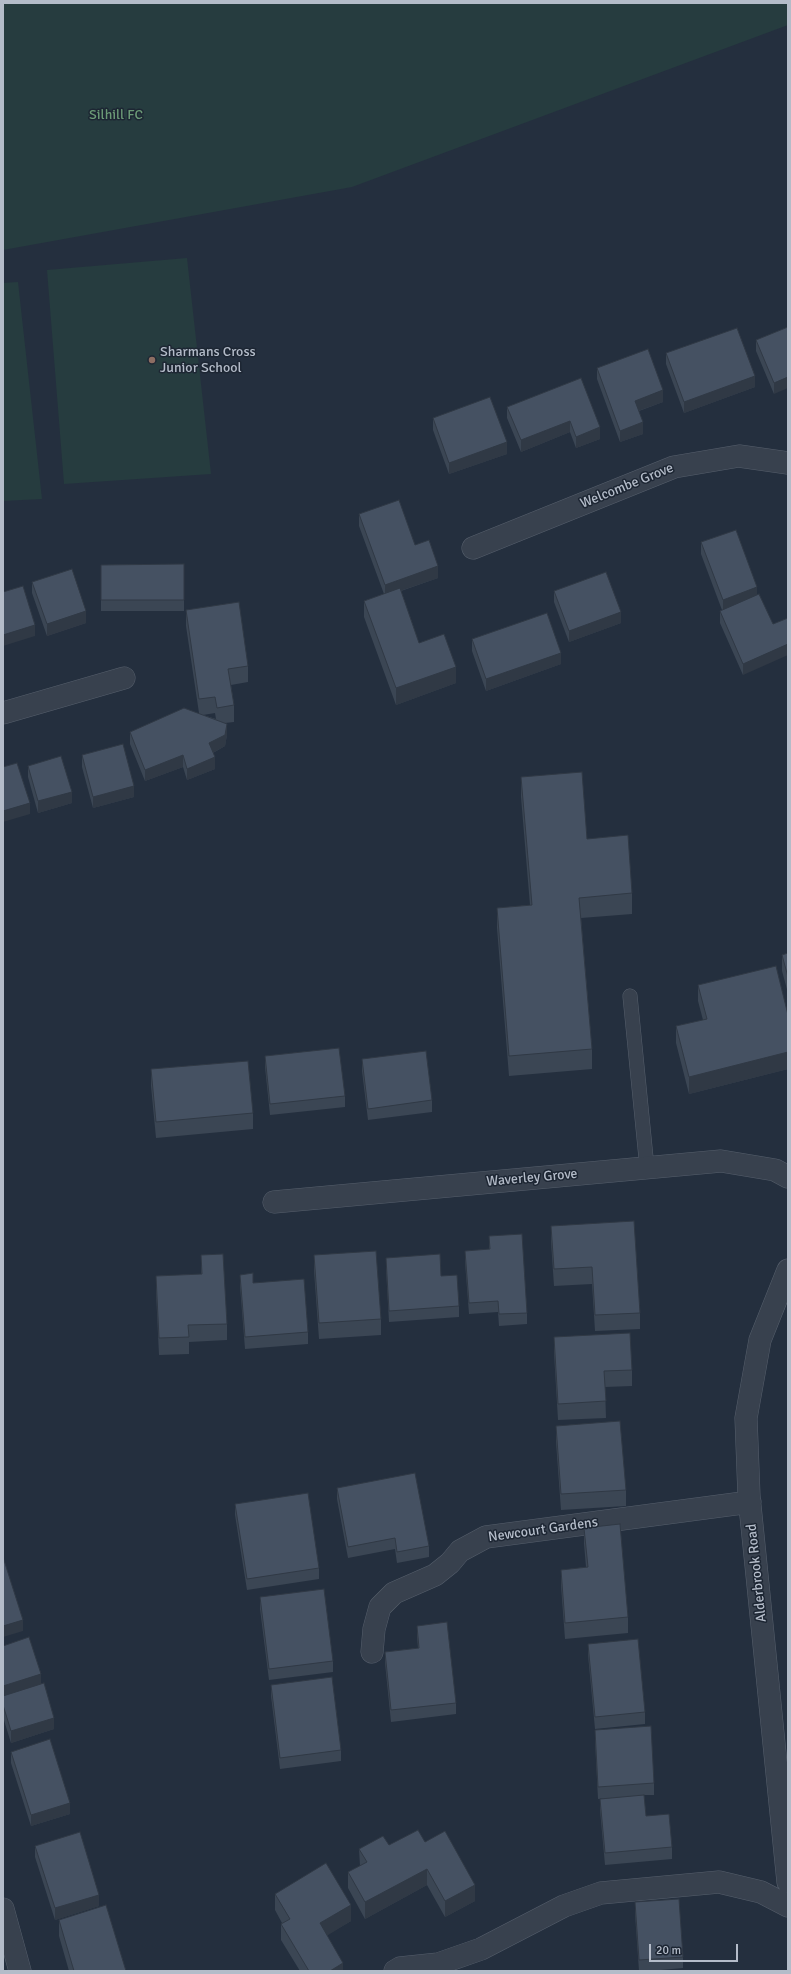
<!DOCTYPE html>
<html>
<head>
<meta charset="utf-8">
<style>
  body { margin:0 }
  #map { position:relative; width:791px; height:1974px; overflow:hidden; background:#242f3e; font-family:Signika,sans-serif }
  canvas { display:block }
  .frame { position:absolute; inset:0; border:4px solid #b4bcc9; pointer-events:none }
  .scale { position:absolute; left:649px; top:1944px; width:89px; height:18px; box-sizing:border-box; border:2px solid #b4bcc9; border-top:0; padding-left:5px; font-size:12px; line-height:14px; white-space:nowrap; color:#b4bcc9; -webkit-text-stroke:3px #1d2633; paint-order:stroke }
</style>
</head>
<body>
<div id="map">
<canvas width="791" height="1974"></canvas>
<div class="frame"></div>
<div class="scale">20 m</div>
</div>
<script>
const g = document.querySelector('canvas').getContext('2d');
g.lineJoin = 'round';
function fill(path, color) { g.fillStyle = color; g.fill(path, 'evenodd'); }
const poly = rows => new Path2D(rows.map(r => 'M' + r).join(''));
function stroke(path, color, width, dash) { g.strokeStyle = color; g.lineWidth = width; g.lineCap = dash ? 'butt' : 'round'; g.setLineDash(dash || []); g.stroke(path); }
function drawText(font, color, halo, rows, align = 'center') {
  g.font = font + ' Signika,sans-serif'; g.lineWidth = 3; g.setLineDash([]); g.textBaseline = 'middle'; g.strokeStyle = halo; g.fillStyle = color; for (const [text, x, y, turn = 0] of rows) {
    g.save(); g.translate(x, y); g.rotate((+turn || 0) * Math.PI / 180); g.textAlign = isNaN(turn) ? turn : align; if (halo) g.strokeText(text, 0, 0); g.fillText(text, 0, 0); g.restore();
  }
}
fill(poly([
  [3,3,788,3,788,25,352,187,3,250],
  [187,258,211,474,64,484,47,270],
  [18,282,42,499,3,501,3,283]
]), '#263c3f');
const lane = poly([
  [630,996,647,1168]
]);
const street = poly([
  [473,548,674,467,739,456,788,463],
  [3,713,124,678],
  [274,1202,721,1161,775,1170,788,1177],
  [788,1270,760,1340,746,1418,749,1496,788,1882],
  [372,1652,374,1629,380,1607,394,1593,435,1575,450,1563,460,1551,486,1537,750,1502],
  [3,1909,20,1971],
  [395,1971,400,1968,438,1964,481,1949,564,1906,601,1893,719,1882,761,1892,788,1906]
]);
stroke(lane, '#565f6c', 15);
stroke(street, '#565f6c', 23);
stroke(lane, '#38414e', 14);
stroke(street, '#38414e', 22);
fill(poly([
  [788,327,774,394,756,351,756,340],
  [666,353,755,387,684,413,666,364],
  [597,368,663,402,639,411,643,434,620,442,597,379],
  [581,378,600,439,576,448,570,432,521,452,507,418,507,407],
  [433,418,507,454,449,474,433,430],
  [359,514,415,545,438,578,401,591,419,643,456,683,396,705,364,617,364,601,384,594,359,526],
  [701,542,757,595,773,624,743,675,720,623,720,611,722,610,701,554],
  [184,564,184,611,101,611,101,565],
  [32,582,86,623,47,636,32,593],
  [554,591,621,623,569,642,554,602],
  [186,610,248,666,248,682,231,685,234,705,234,722,225,723,227,735,225,746,213,753,215,769,187,780,183,767,145,781,130,744,130,732,199,713,186,626],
  [215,713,216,719,203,715],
  [472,639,561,664,486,691,472,651],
  [82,755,134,797,93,808,82,767],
  [28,766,72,803,38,813,28,777],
  [521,777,587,839,632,893,632,914,581,918,592,1049,592,1069,509,1076,497,928,497,908,530,905,521,797],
  [788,953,788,993,782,971,782,955],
  [698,985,788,1015,788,1069,689,1094,676,1043,676,1026,703,1020,698,1001],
  [265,1056,345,1096,345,1107,270,1115,265,1067],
  [362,1059,432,1100,432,1112,368,1120,362,1071],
  [151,1069,253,1113,253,1129,156,1138,151,1086],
  [551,1226,640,1313,640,1329,595,1331,592,1284,554,1286,551,1242],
  [489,1236,527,1313,527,1324,499,1326,498,1312,469,1314,465,1262,465,1251,489,1250],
  [201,1255,227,1324,227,1340,189,1342,189,1354,159,1355,156,1292,156,1276,201,1274],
  [314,1255,381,1319,381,1335,319,1339,314,1271],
  [386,1258,459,1306,459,1317,389,1322,386,1269],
  [240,1275,253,1283,308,1332,308,1344,245,1349,240,1286],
  [554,1337,632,1370,632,1386,605,1387,606,1418,558,1420,554,1353],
  [556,1426,626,1490,626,1506,561,1510,556,1442],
  [337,1488,429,1546,429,1557,397,1563,395,1549,348,1558,337,1499],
  [235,1504,319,1568,319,1579,247,1590,235,1515],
  [584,1528,628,1617,628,1633,565,1639,561,1586,561,1570,586,1567,584,1544],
  [260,1597,333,1661,333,1672,269,1680,260,1609],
  [417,1626,456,1703,456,1714,391,1722,385,1663,385,1652,418,1648,417,1637],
  [588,1644,645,1712,645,1724,595,1729,588,1655],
  [3,1646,54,1729,11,1743,3,1717],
  [271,1685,341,1750,341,1761,280,1769,271,1696],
  [595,1730,654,1783,654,1795,644,1795,646,1816,672,1847,672,1859,605,1865,600,1810,600,1799,607,1798,598,1799,595,1741],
  [11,1752,70,1814,31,1826,11,1763],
  [425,1842,475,1901,445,1917,427,1885,365,1919,348,1888,348,1872,360,1866,359,1849],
  [35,1846,99,1906,55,1920,35,1857],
  [275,1894,351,1921,327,1935,343,1971,300,1971,281,1940,281,1924,282,1923,275,1910],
  [635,1902,683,1957,683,1968,650,1971,639,1971,635,1914],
  [59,1920,126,1971,69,1971,59,1936]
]), '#3b4654');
fill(poly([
  [755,376,755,387,684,413,684,402],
  [788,377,788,388,774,394,774,383],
  [663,390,663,402,635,412,635,401],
  [570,421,570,432,521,452,521,440],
  [643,422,643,434,620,442,620,431],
  [600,427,600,439,576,448,576,437],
  [507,442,507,454,449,474,449,463],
  [438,566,438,578,385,596,385,585],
  [757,587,757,598,723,611,723,600],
  [86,611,86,623,47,636,47,624],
  [621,612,621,623,569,642,569,631],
  [35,625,35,636,3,646,3,635],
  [788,644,788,655,743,675,743,664],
  [561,653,561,664,486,691,486,679],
  [456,667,456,683,396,705,396,688],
  [227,724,227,735,225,746,209,755,209,743],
  [183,755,183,767,145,781,145,770],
  [215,757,215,769,187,780,187,769],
  [134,786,134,797,93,808,93,797],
  [72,792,72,803,38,813,38,801],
  [30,803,30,814,3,822,3,811],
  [788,1052,788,1069,689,1094,689,1077],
  [3,1542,4,1542,4,1553,3,1554],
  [23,1620,23,1631,3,1637,3,1626],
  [41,1674,41,1686,3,1697,3,1686],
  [54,1718,54,1729,11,1743,11,1731],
  [70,1803,70,1814,31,1826,31,1815],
  [427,1869,427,1885,365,1919,365,1902],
  [475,1885,475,1901,445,1917,445,1901],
  [99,1895,99,1906,55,1920,55,1908],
  [351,1905,351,1921,320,1940,320,1923],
  [343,1963,343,1971,330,1971]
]), '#303945');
const building = poly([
  [788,327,788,377,774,383,756,340,788,327],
  [737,328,755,376,684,402,666,353,737,328],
  [648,349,663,390,635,401,643,422,620,431,597,368,648,349],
  [581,378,600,427,576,437,570,421,521,440,507,407,581,378],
  [490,397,507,442,449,463,433,418,490,397],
  [399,500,415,545,429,540,438,566,385,585,359,514,399,500],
  [736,530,757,587,723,600,701,542,736,530],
  [184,564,184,600,101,600,101,565,184,564],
  [72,569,86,611,47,624,32,582,72,569],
  [606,572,621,612,569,631,554,591,606,572],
  [23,586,35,625,3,635,3,592,23,586],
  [400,588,419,643,444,634,456,667,396,688,364,601,400,588],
  [759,594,773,624,788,618,788,644,743,664,720,611,759,594],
  [239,602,248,666,228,669,234,705,217,708,215,697,199,699,186,610,239,602],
  [547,613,561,653,486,679,472,639,547,613],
  [184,708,227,724,225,735,209,743,215,757,187,769,183,755,145,770,130,732,184,708],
  [123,744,134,786,93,797,82,755,123,744],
  [61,756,72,792,38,801,28,766,61,756],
  [17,763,30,803,3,811,3,767,17,763],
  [582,772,587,839,628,835,632,893,579,898,592,1049,509,1056,497,908,532,905,521,777,582,772],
  [788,953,788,977,782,955,788,953],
  [776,966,788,1015,788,1052,689,1077,676,1026,707,1019,698,985,776,966],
  [339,1048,345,1096,270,1104,265,1056,339,1048],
  [426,1051,432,1100,368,1109,362,1059,426,1051],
  [248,1061,253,1113,156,1122,151,1069,248,1061],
  [634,1221,640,1313,595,1315,592,1267,554,1269,551,1226,634,1221],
  [522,1234,527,1313,499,1314,498,1301,469,1303,465,1251,490,1249,489,1236,522,1234],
  [376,1251,381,1319,319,1323,314,1255,376,1251],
  [223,1254,227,1324,188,1325,189,1337,159,1338,156,1276,202,1274,201,1255,223,1254],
  [440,1254,441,1276,457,1275,459,1306,389,1311,386,1258,440,1254],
  [253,1273,253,1283,304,1279,308,1332,245,1337,240,1275,253,1273],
  [630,1333,632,1370,604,1371,606,1401,558,1404,554,1337,630,1333],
  [620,1421,626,1490,561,1494,556,1426,620,1421],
  [415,1473,429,1546,397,1552,395,1538,348,1547,337,1488,415,1473],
  [308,1493,319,1568,247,1579,235,1504,308,1493],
  [620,1524,628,1617,565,1623,561,1570,588,1567,584,1528,620,1524],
  [3,1557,23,1620,3,1626,3,1557],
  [324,1589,333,1661,269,1669,260,1597,324,1589],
  [447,1622,456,1703,391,1710,385,1652,419,1648,417,1626,447,1622],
  [29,1637,41,1674,3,1686,3,1646,29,1637],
  [638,1639,645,1712,595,1717,588,1644,638,1639],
  [332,1677,341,1750,280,1758,271,1685,332,1677],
  [44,1683,54,1718,11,1731,3,1705,3,1696,44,1683],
  [651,1726,654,1783,598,1787,595,1730,651,1726],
  [50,1739,70,1803,31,1815,11,1752,50,1739],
  [644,1795,646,1816,669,1814,672,1847,605,1853,600,1799,644,1795],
  [418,1830,425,1842,445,1831,475,1885,445,1901,427,1869,365,1902,348,1872,367,1862,359,1849,383,1836,389,1845,418,1830],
  [80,1832,99,1895,55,1908,35,1846,80,1832],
  [326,1863,351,1905,320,1923,343,1963,330,1971,309,1971,281,1924,290,1919,275,1894,326,1863],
  [679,1899,683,1957,639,1960,635,1902,679,1899],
  [106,1905,126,1971,74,1971,59,1920,106,1905]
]);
fill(building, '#455162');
stroke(building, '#303945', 1);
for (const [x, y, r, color] of [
  [152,360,4,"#8d6e63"]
]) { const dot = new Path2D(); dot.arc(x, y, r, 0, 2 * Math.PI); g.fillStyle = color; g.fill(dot); stroke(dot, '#1d2633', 1.5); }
drawText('14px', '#6b9a76', '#1d2633', [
  ["Silhill FC",116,115]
]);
drawText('14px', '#b4bcc9', '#1d2633', [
  ["Sharmans Cross",160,352],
  ["Junior School",160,368]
], 'left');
drawText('14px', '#b4bcc9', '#1d2633', [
  ["Welcombe Grove",627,486,-22],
  ["Waverley Grove",532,1178,-5],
  ["Newcourt Gardens",543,1530,-8],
  ["Alderbrook Road",757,1573,-96]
]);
</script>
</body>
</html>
